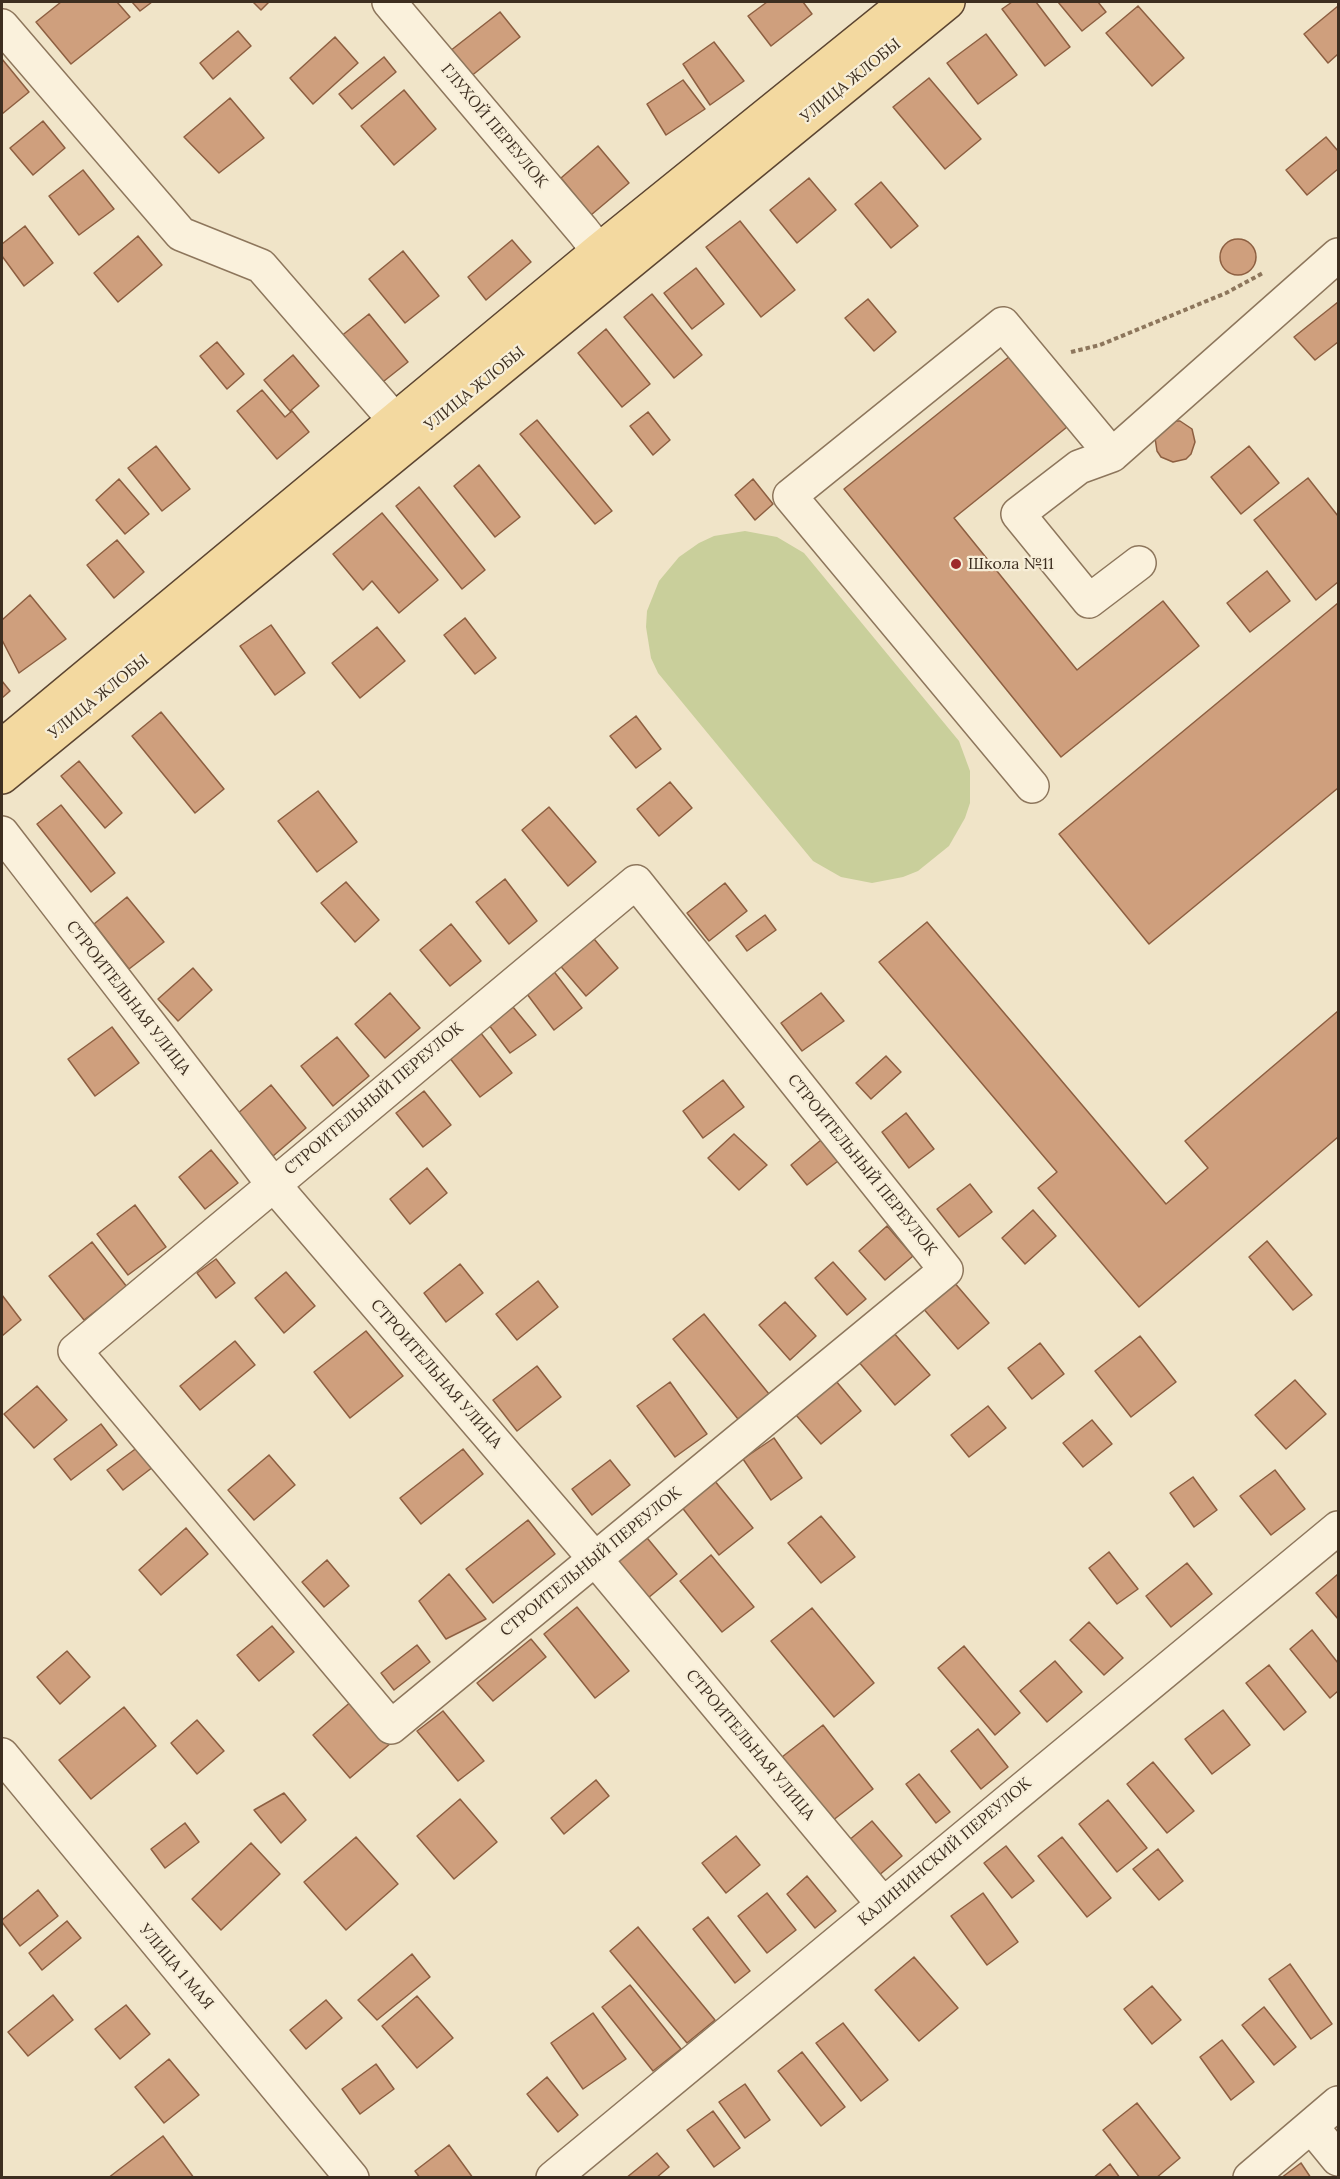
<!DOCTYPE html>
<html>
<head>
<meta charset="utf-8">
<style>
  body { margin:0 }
  #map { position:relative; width:1340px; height:2179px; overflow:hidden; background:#f0e4c8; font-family:Lora,serif }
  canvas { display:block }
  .frame { position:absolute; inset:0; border:3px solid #3d2e20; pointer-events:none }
</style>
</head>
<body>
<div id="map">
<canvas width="1340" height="2179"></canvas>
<div class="frame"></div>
</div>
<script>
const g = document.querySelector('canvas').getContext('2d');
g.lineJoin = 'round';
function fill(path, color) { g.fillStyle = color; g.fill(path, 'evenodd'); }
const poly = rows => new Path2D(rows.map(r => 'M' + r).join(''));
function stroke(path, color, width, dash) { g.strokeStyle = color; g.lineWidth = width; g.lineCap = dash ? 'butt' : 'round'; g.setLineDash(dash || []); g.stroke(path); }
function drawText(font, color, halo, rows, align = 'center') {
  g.font = font + ' Lora,serif'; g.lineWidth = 4.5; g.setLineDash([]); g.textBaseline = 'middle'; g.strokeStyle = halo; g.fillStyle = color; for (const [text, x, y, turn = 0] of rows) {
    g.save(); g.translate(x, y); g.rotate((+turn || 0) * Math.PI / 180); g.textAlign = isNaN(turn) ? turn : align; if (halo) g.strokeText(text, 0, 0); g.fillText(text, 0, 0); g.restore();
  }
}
fill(poly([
  [745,531,777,537,804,553,959,741,970,771,970,803,965,818,949,846,918,871,903,877,872,883,841,877,813,861,658,673,651,658,646,627,647,611,659,581,679,557,699,543,714,536]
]), '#c9cf9b');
const building = poly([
  [61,2,117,2,130,17,71,64,36,22,61,2],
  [132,2,152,2,140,11,132,2],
  [253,2,269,2,261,10,253,2],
  [767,2,803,2,812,14,771,46,748,16,767,2],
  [1012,2,1036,2,1070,47,1045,66,1002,9,1012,2],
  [1058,2,1098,2,1106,12,1082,31,1058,2],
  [1138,6,1184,58,1152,86,1106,33,1138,6],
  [1338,6,1338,54,1328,63,1304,34,1338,6],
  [500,12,520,37,470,77,450,51,500,12],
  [238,31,251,46,213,79,200,63,238,31],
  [986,34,1017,75,978,104,947,63,986,34],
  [335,37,358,63,313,104,290,78,335,37],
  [714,42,744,81,710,105,683,64,714,42],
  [384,57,396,72,352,109,339,94,384,57],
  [2,59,29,92,2,114,2,59],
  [929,78,981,139,945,169,893,107,929,78],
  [683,80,705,109,666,135,647,104,683,80],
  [404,90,436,129,394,165,361,126,404,90],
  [230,98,264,138,219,173,184,137,230,98],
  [43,121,65,148,33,175,10,148,43,121],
  [1326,137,1338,151,1338,169,1307,195,1286,170,1326,137],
  [598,146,629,183,591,215,561,178,598,146],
  [83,170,114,209,79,235,49,196,83,170],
  [809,178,836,210,797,243,770,210,809,178],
  [881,182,918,226,891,248,855,204,881,182],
  [740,221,795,290,761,317,706,247,740,221],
  [25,226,53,263,24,286,2,256,2,244,25,226],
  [138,236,162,265,118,302,94,273,138,236],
  '1220 257a18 18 0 1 1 36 0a18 18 0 1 1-36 0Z',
  [512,240,531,262,486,300,468,277,512,240],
  [403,251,439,296,405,323,369,279,403,251],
  [696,268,724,304,692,329,664,293,696,268],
  [652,294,702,355,674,378,624,317,652,294],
  [868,299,896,332,874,351,845,318,868,299],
  [1338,302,1338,342,1315,360,1294,337,1338,302],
  [369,314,408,362,379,385,340,337,369,314],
  [606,329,650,384,622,407,578,353,606,329],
  [217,342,244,374,227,389,200,356,217,342],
  [293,355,319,386,290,411,264,380,293,355],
  [1010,356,1067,427,954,518,1077,670,1163,601,1199,646,1061,757,844,489,1010,356],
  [262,390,285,417,292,411,309,432,277,459,237,411,262,390],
  [648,412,670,440,653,455,630,426,648,412],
  [537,420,612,511,595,524,520,434,537,420],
  [1174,421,1180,421,1192,429,1195,442,1191,454,1186,459,1173,462,1161,457,1157,451,1155,438,1174,421],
  [156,446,190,489,162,511,128,468,156,446],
  [1249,446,1279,483,1241,514,1211,477,1249,446],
  [479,465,520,517,495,537,454,486,479,465],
  [1308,478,1338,516,1338,582,1316,600,1254,520,1308,478],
  [119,479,149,514,125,534,96,500,119,479],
  [753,479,773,504,755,520,735,495,753,479],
  [419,487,485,570,462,589,396,506,419,487],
  [382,513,438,580,399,613,372,581,363,590,333,554,382,513],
  [117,540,144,572,114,598,87,565,117,540],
  [1267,571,1290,601,1250,632,1227,603,1267,571],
  [30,595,66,639,19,673,2,640,2,620,30,595],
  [1338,603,1338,788,1149,944,1059,834,1338,603],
  [465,618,496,658,475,674,444,635,465,618],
  [271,625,305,673,275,695,240,646,271,625],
  [377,627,405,661,360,698,332,663,377,627],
  [2,681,10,691,2,698,2,681],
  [161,712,224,789,195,813,132,736,161,712],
  [636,716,661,749,636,768,610,736,636,716],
  [79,761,122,813,105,828,61,776,79,761],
  [670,782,692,808,659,836,637,809,670,782],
  [318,791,357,842,317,872,278,821,318,791],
  [61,805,115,873,91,892,37,824,61,805],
  [549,807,596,862,568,886,522,830,549,807],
  [505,879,537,921,509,944,476,902,505,879],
  [346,882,379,920,355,942,321,903,346,882],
  [725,883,747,911,709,941,687,913,725,883],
  [127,897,164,942,129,969,94,924,127,897],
  [765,915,776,930,747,951,736,936,765,915],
  [927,922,1166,1204,1208,1168,1185,1141,1338,1011,1338,1137,1139,1307,1038,1188,1057,1172,879,962,927,922],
  [451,924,481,961,450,986,420,950,451,924],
  [590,934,618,968,586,996,557,962,590,934],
  [193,968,212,990,178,1021,158,999,193,968],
  [552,969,582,1008,554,1030,524,990,552,969],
  [390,993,420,1028,385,1058,355,1024,390,993],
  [821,993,844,1021,802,1051,781,1023,821,993],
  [513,1007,536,1035,510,1053,489,1025,513,1007],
  [112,1027,139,1063,95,1096,68,1059,112,1027],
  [480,1032,512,1073,480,1097,449,1057,480,1032],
  [337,1037,369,1076,333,1106,301,1066,337,1037],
  [886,1056,901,1072,871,1099,856,1083,886,1056],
  [723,1080,744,1107,703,1138,683,1111,723,1080],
  [271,1085,306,1128,273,1156,237,1114,271,1085],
  [424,1091,451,1125,423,1147,396,1113,424,1091],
  [906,1113,934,1149,909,1168,882,1132,906,1113],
  [734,1134,767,1165,739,1190,708,1158,734,1134],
  [821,1140,838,1161,807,1185,791,1165,821,1140],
  [211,1150,238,1183,205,1209,179,1177,211,1150],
  [427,1168,447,1193,410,1224,390,1199,427,1168],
  [970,1184,992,1212,959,1237,937,1209,970,1184],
  [135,1205,166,1247,128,1275,97,1234,135,1205],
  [1033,1210,1056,1236,1025,1264,1002,1238,1033,1210],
  [887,1226,913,1256,885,1280,859,1251,887,1226],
  [1267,1241,1312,1295,1293,1310,1249,1257,1267,1241],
  [92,1242,127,1287,84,1320,49,1276,92,1242],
  [216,1259,235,1283,216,1298,197,1273,216,1259],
  [833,1262,866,1299,847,1315,815,1278,833,1262],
  [460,1264,483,1293,446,1322,424,1293,460,1264],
  [286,1272,315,1306,284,1333,255,1298,286,1272],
  [538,1281,558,1307,517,1340,496,1314,538,1281],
  [953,1281,989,1323,958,1349,922,1307,953,1281],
  [2,1295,21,1320,2,1336,2,1295],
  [785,1302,816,1336,790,1360,759,1325,785,1302],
  [704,1314,769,1394,738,1419,673,1339,704,1314],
  [366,1331,403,1376,350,1418,314,1372,366,1331],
  [893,1332,930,1375,895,1405,858,1361,893,1332],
  [1140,1336,1176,1382,1131,1417,1095,1371,1140,1336],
  [235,1341,255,1365,200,1410,180,1386,235,1341],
  [1040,1343,1064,1374,1032,1399,1008,1368,1040,1343],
  [537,1366,561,1397,517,1431,493,1400,537,1366],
  [1295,1380,1326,1414,1286,1449,1255,1415,1295,1380],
  [836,1381,861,1411,821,1444,796,1415,836,1381],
  [670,1382,707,1434,675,1457,637,1406,670,1382],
  [37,1386,67,1420,34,1448,4,1414,37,1386],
  [988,1406,1006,1428,969,1457,951,1435,988,1406],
  [1092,1420,1112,1444,1083,1467,1063,1443,1092,1420],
  [101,1424,117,1445,71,1480,54,1459,101,1424],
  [774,1438,802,1478,771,1500,743,1459,774,1438],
  [138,1447,153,1467,123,1490,107,1470,138,1447],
  [463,1449,483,1474,421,1524,400,1498,463,1449],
  [269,1455,295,1485,254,1520,228,1490,269,1455],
  [610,1460,630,1485,592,1515,572,1489,610,1460],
  [1275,1470,1305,1509,1271,1535,1240,1496,1275,1470],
  [710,1475,753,1528,719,1555,677,1501,710,1475],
  [1193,1477,1217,1510,1194,1527,1170,1493,1193,1477],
  [821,1516,855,1557,821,1583,788,1543,821,1516],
  [528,1520,555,1554,493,1603,466,1569,528,1520],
  [186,1528,208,1554,161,1595,139,1570,186,1528],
  [643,1533,677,1574,648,1598,614,1557,643,1533],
  [1109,1552,1138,1589,1117,1604,1089,1568,1109,1552],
  [711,1555,754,1607,722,1632,680,1581,711,1555],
  [327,1560,349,1586,324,1607,302,1582,327,1560],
  [1187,1563,1212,1594,1171,1627,1146,1596,1187,1563],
  [449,1574,486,1619,446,1639,419,1601,449,1574],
  [1338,1574,1338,1619,1316,1593,1338,1574],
  [577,1607,629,1671,595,1698,544,1634,577,1607],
  [812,1608,874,1683,834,1717,771,1641,812,1608],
  [1089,1622,1123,1658,1104,1675,1070,1640,1089,1622],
  [272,1626,294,1652,259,1681,237,1655,272,1626],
  [1312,1630,1338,1663,1338,1691,1330,1698,1290,1649,1312,1630],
  [531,1639,546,1657,493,1701,477,1683,531,1639],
  [417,1645,430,1662,394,1690,381,1673,417,1645],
  [964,1646,1020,1713,995,1735,938,1668,964,1646],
  [67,1651,90,1677,60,1704,37,1677,67,1651],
  [1055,1661,1082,1692,1047,1722,1020,1691,1055,1661],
  [1269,1665,1306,1712,1284,1730,1246,1683,1269,1665],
  [354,1699,391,1743,350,1778,313,1735,354,1699],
  [124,1707,156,1746,91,1799,59,1760,124,1707],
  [1223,1710,1250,1745,1212,1774,1185,1739,1223,1710],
  [443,1711,484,1761,458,1781,417,1731,443,1711],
  [197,1720,224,1751,197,1774,171,1743,197,1720],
  [823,1725,873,1789,832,1821,782,1757,823,1725],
  [978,1729,1008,1767,981,1789,951,1751,978,1729],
  [1153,1762,1194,1811,1167,1833,1127,1784,1153,1762],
  [919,1774,950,1812,936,1823,906,1784,919,1774],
  [596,1780,609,1796,564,1834,551,1818,596,1780],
  [284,1793,306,1820,281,1843,254,1810,284,1793],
  [460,1799,497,1842,454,1879,417,1836,460,1799],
  [1108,1800,1147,1848,1117,1872,1079,1824,1108,1800],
  [872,1821,902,1856,878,1876,848,1841,872,1821],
  [185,1823,199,1842,165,1868,151,1849,185,1823],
  [736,1836,760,1865,726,1893,702,1863,736,1836],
  [356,1837,398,1884,346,1930,304,1882,356,1837],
  [1062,1837,1111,1898,1087,1917,1038,1856,1062,1837],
  [251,1843,280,1874,221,1930,192,1899,251,1843],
  [1006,1846,1034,1881,1012,1898,984,1863,1006,1846],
  [1158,1849,1183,1881,1159,1900,1133,1869,1158,1849],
  [807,1876,836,1911,815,1928,787,1894,807,1876],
  [38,1890,58,1916,20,1946,2,1922,2,1920,38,1890],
  [767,1893,796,1930,767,1953,738,1916,767,1893],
  [983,1893,1018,1942,987,1965,951,1916,983,1893],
  [708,1917,750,1971,735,1983,693,1929,708,1917],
  [67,1921,81,1938,42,1970,29,1953,67,1921],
  [638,1927,715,2020,687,2043,610,1951,638,1927],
  [412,1954,430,1977,377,2020,358,2000,412,1954],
  [914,1957,958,2008,919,2041,875,1990,914,1957],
  [1290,1964,1332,2024,1311,2039,1269,1979,1290,1964],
  [630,1985,681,2049,653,2071,602,2007,630,1985],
  [1152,1986,1181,2020,1152,2044,1124,2009,1152,1986],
  [53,1995,73,2020,28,2056,8,2032,53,1995],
  [417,1996,453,2038,417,2068,382,2026,417,1996],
  [326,2000,342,2018,306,2049,290,2030,326,2000],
  [126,2005,150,2034,120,2059,95,2029,126,2005],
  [1264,2007,1296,2047,1274,2065,1242,2025,1264,2007],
  [593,2013,626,2059,583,2089,551,2043,593,2013],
  [843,2023,888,2080,861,2101,816,2043,843,2023],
  [1222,2040,1254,2082,1231,2100,1200,2057,1222,2040],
  [802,2052,845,2107,821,2126,778,2071,802,2052],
  [169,2059,199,2095,164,2123,135,2087,169,2059],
  [376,2064,394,2089,360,2114,342,2089,376,2064],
  [547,2077,578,2115,558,2132,527,2094,547,2077],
  [745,2084,770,2120,745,2138,719,2102,745,2084],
  [1137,2103,1180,2158,1156,2178,1140,2178,1103,2130,1137,2103],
  [713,2111,740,2148,714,2167,687,2130,713,2111],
  [163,2136,194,2178,108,2178,163,2136],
  [449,2145,473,2178,420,2178,415,2171,449,2145],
  [657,2153,669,2167,656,2178,626,2178,657,2153],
  [1301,2163,1311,2178,1281,2178,1301,2163],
  [1110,2164,1120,2178,1093,2178,1110,2164]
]);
fill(building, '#cf9f7d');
stroke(building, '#8d5f41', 1.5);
const minor = poly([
  [389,2,583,231,615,272],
  [2,26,181,234,261,266,412,440],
  [1112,455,1079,467,1018,514,1089,601,1139,563],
  [1032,786,790,496,1003,324,1112,455,1338,255],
  [2,833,273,1184,595,1559,883,1904],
  [636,882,946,1270,391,1727,75,1351,636,882],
  [2,1755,352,2178],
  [1311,2126,1338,2159],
  [553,2178,1338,1528],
  [1250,2178,1338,2103]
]);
const major = poly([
  [2,746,599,250,906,2],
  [2,777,948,2]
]);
stroke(minor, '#8d765c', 36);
stroke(major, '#5b4430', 36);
stroke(poly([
  [1071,352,1100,345,1226,293,1263,273]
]), '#8d765c', 4, [4.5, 3]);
stroke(minor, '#faf1dc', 33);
stroke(major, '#f3d9a0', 33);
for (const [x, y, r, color] of [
  [956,564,6,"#9e2a2b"]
]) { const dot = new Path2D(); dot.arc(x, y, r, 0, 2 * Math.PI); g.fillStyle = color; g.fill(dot); stroke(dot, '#f7eed8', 2); }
drawText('16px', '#3d2e20', '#f7eed8', [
  ["УЛИЦА ЖЛОБЫ",851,81,-39],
  ["ГЛУХОЙ ПЕРЕУЛОК",494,126,50],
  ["УЛИЦА ЖЛОБЫ",475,389,-39],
  ["УЛИЦА ЖЛОБЫ",99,697,-39],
  ["СТРОИТЕЛЬНАЯ УЛИЦА",128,998,52],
  ["СТРОИТЕЛЬНЫЙ ПЕРЕУЛОК",374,1099,-40],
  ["СТРОИТЕЛЬНЫЙ ПЕРЕУЛОК",862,1165,51],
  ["СТРОИТЕЛЬНАЯ УЛИЦА",436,1374,49],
  ["СТРОИТЕЛЬНЫЙ ПЕРЕУЛОК",591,1562,-39],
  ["СТРОИТЕЛЬНАЯ УЛИЦА",750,1745,50],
  ["КАЛИНИНСКИЙ ПЕРЕУЛОК",945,1852,-40],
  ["УЛИЦА 1 МАЯ",176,1967,50]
]);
drawText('16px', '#3d2e20', '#f7eed8', [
  ["Школа №11",968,564]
], 'left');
</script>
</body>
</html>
